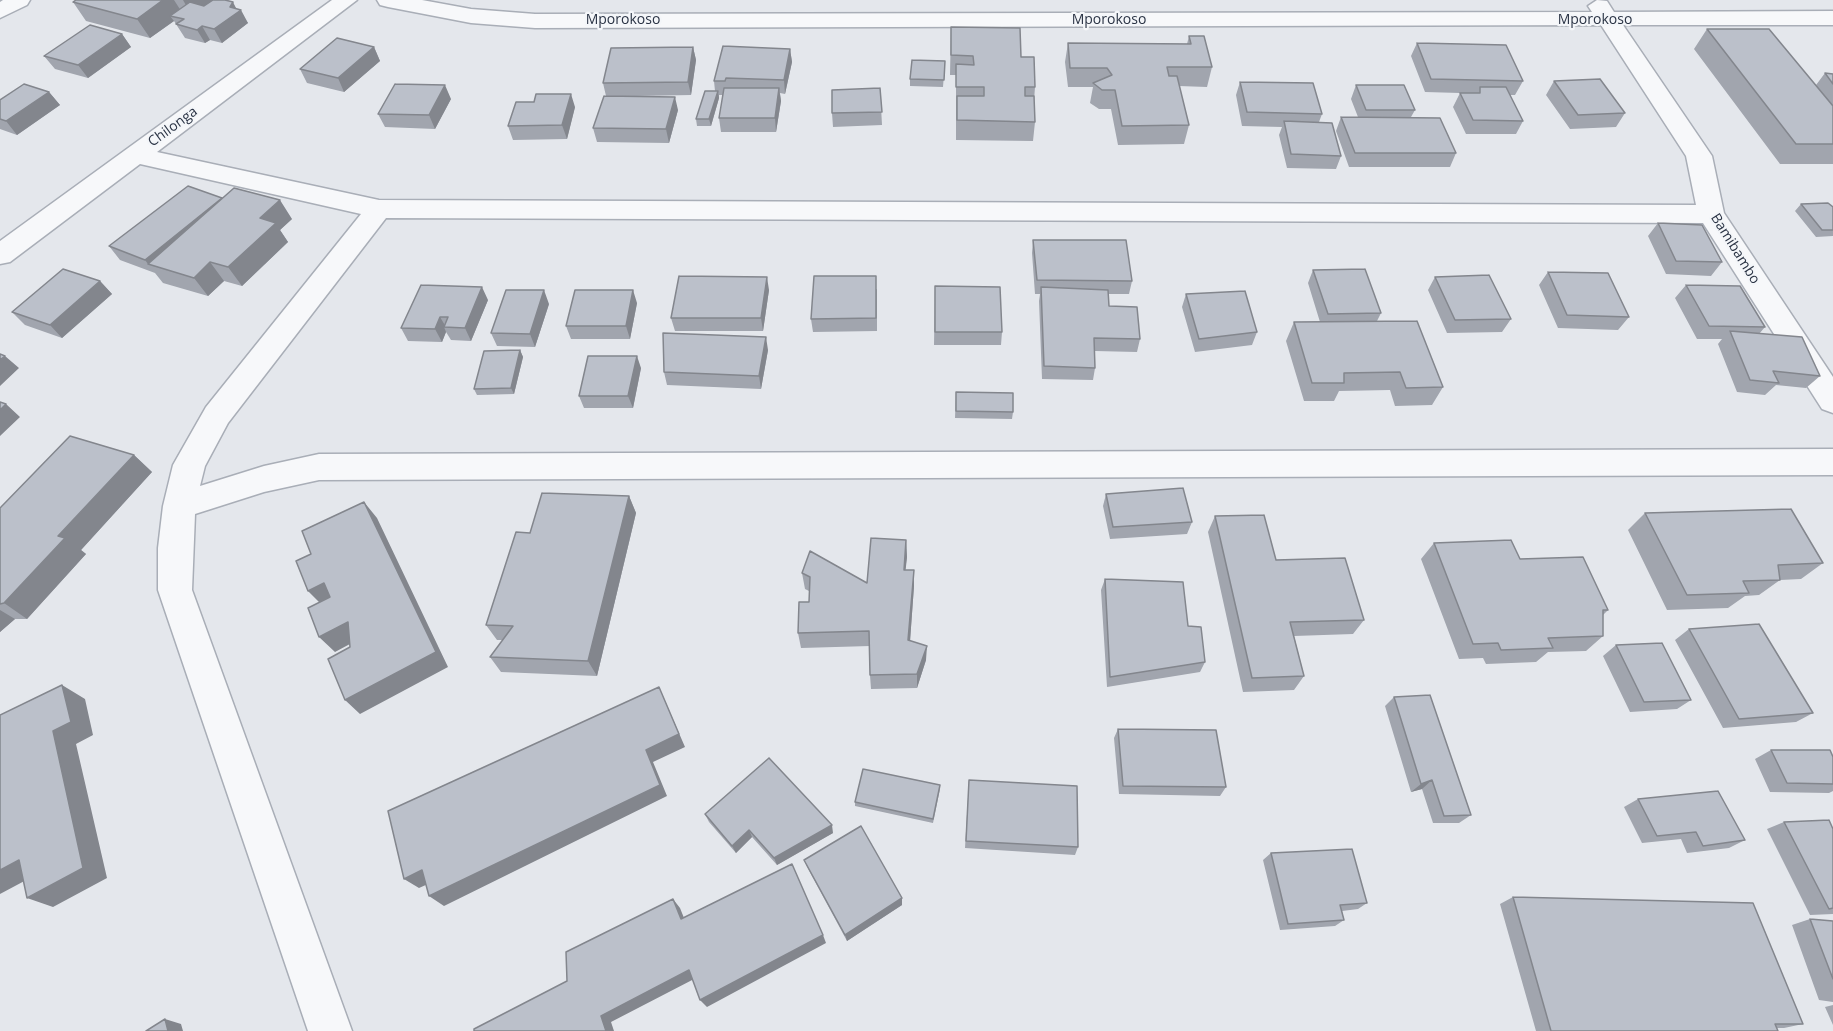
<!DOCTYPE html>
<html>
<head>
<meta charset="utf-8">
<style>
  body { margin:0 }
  canvas { display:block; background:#e4e7ec }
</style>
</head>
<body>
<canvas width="1833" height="1031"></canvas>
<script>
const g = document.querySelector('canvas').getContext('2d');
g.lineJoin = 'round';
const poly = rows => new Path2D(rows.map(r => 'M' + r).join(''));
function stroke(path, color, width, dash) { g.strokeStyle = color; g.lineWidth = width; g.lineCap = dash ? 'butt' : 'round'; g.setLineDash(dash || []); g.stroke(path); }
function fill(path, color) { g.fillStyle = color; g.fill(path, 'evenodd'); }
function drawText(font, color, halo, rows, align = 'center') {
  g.font = font + ' "Open Sans",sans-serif'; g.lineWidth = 4.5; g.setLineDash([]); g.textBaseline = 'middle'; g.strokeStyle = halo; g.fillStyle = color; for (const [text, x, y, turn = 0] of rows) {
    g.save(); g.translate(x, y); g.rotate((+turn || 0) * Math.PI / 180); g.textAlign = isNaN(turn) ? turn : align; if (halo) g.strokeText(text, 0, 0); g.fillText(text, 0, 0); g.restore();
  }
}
const minor = poly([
  [3,0,30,0,27,5,0,18,0,2,3,0],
  [332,0,357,0,157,152,379,200,1696,205,1686,156,1601,25,535,28,471,23,388,7,380,5,377,0,422,0,471,9,535,14,1592,12,1588,6,1597,0,1607,1,1614,12,1833,11,1833,25,1623,25,1712,156,1724,213,1833,377,1833,413,1822,409,1703,223,386,218,228,423,205,466,200,486,264,466,319,454,1833,449,1833,475,319,480,264,492,195,514,192,590,352,1031,308,1031,158,590,158,548,163,506,173,465,206,407,361,214,140,164,10,262,0,264,0,241,332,0]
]);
stroke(minor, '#a9aeb7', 3);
fill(minor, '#f7f8fa');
fill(poly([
  [76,0,225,0,237,9,248,23,222,43,210,40,205,43,185,38,174,21,150,38,86,21,73,2],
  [951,27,1021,57,1035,87,1034,101,1035,122,1033,141,956,140,956,75,950,75],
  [1707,29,1816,85,1825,73,1833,74,1833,164,1780,164,1694,49],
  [122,34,131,47,88,78,55,69,44,56],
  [1189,36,1212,67,1207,87,1179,86,1189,125,1184,144,1118,145,1111,109,1099,109,1090,103,1093,87,1068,87,1065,62,1068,43,1187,44],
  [1417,43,1523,81,1515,95,1510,95,1523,121,1516,134,1466,134,1453,107,1460,93,1425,92,1411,56],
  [374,47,380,61,344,92,307,83,300,69],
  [693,47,696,60,691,95,638,96,678,110,669,143,597,142,593,128,606,96,603,83],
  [790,49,792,62,785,94,780,93,781,101,776,132,721,132,719,118,723,95,719,95,719,98,711,126,697,126,696,119,715,91,714,81],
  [945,61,943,87,910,86,910,79],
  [1554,81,1625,113,1616,127,1570,129,1546,95],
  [1240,82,1322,114,1319,122,1341,156,1336,169,1287,168,1279,135,1282,127,1242,126,1236,95],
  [1356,85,1415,110,1411,117,1456,153,1450,167,1349,167,1336,131,1341,117,1358,117,1351,99],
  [880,88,882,125,833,127,832,113],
  [49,92,60,105,17,135,0,129,0,100],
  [451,99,435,129,385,127,378,114],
  [575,107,567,139,513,140,508,126],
  [222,198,292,219,280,230,288,242,242,286,224,281,208,296,163,283,155,273,120,260,109,246],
  [1801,204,1833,207,1833,236,1816,237,1795,211],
  [1658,223,1722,262,1711,276,1666,274,1648,236],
  [1033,240,1132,281,1129,294,1108,294,1109,306,1140,339,1137,352,1095,351,1095,368,1093,380,1042,379,1039,301,1040,294,1035,294,1032,253],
  [1313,270,1381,313,1377,321,1443,387,1432,405,1395,406,1390,390,1339,391,1334,401,1304,401,1286,341,1294,322,1320,322,1308,283],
  [1548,272,1629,317,1618,330,1558,328,1539,285],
  [1435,277,1511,319,1502,332,1447,333,1428,290],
  [100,281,112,294,62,338,25,325,12,312],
  [1686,285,1765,327,1759,334,1820,376,1806,388,1776,385,1765,395,1737,392,1718,344,1722,339,1697,339,1675,298],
  [935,286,1002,332,1001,345,934,345],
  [877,289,877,331,813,332,811,319],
  [769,290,763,331,675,331,671,318],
  [1186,294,1257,332,1252,345,1195,352,1182,307],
  [488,300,471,341,451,340,446,332,442,342,408,341,401,328],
  [637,303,630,339,571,339,566,326],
  [549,304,535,347,497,346,491,333],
  [520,350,523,357,514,394,477,395,474,389],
  [768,350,761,389,667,385,664,372],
  [641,368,633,408,584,408,579,396],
  [956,392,1013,412,1012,419,955,418],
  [134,455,152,472,81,550,86,554,27,619,15,619,0,632,0,508],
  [1106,494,1192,522,1187,534,1110,539,1103,506],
  [629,496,636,513,597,676,501,672,490,657,503,640,497,640,486,625,530,533],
  [1645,513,1823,563,1801,579,1780,580,1759,595,1745,596,1728,608,1667,610,1628,530],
  [1215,516,1276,560,1364,620,1353,634,1294,636,1304,676,1294,690,1243,692,1208,532],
  [906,540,907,557,905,570,914,586,910,641,926,660,917,688,871,689,870,675,870,646,801,648,798,633,809,602,809,591,805,589,802,573,867,583],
  [1434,543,1520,559,1608,610,1603,615,1603,636,1586,651,1548,652,1536,662,1486,664,1483,658,1459,659,1421,559],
  [1105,579,1188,626,1205,662,1200,672,1107,687,1101,590],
  [1689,629,1813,713,1796,722,1723,728,1675,640],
  [1616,645,1691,700,1677,709,1630,712,1603,656],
  [1394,697,1471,815,1459,823,1433,823,1422,789,1411,792,1385,706],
  [1118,729,1226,787,1220,796,1119,794,1114,738],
  [1771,750,1833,757,1833,791,1829,793,1770,792,1755,759],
  [969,780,1078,847,1075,855,965,848],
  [940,789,933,823,855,806,855,802],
  [1638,799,1745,840,1729,848,1687,853,1681,839,1642,843,1624,807],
  [705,814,833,833,777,865,752,837,736,853,709,822],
  [1784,822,1833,829,1833,914,1810,915,1767,829],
  [1271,853,1367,903,1358,909,1342,911,1344,920,1335,926,1280,930,1263,860],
  [804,860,902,905,847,941,807,867],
  [1513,897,1803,1024,1784,1028,1777,1028,1778,1031,1536,1031,1500,904],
  [1810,919,1833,921,1833,1002,1819,1000,1792,925],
  [1833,1005,1833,1025,1825,1007]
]), '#a1a5ae');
fill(poly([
  [163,0,174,0,183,14,170,16,174,21,150,38,137,19],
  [183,0,214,0,192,16],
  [233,2,238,12,241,10,248,23,222,43,214,29],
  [202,26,210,40,205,43,197,30],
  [122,34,131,47,88,78,78,65],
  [374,47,380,61,344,92,338,78],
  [693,47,696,60,691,95,688,82],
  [790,49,792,62,785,94,784,80],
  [445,85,451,99,435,129,429,115],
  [779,88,781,101,776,132,775,118],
  [718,91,719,98,711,126,709,119],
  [49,92,60,105,17,135,6,121],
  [571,94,575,107,567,139,562,125],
  [675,97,678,110,669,143,666,129],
  [222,198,148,264,145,260],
  [280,200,292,219,280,230,288,242,242,286,228,267,260,218],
  [210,262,224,281,208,296,194,278],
  [767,277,769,290,763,331,761,318],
  [100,281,112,294,62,338,50,325],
  [482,287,488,300,471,341,465,328],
  [544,290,549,304,535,347,530,334],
  [633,290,637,303,630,339,626,326],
  [440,317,446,327,444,327,446,332,442,342,435,329],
  [766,337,768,350,761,389,759,376],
  [520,350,523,357,514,394,511,388],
  [5,356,19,368,0,386,0,360],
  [637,356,641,368,633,408,628,396],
  [6,404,20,417,0,436,0,410],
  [134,455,152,472,81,550,86,554,27,619,4,603,58,536],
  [629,496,636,513,597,676,588,661],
  [364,502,377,518,448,667,360,714,345,700],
  [906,540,907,557,904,585,904,570],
  [914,570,914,586,909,655,908,640],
  [324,583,338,598,323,606,308,591],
  [0,610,15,619,0,632],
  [348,622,363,637,335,652,319,637],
  [927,646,926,660,917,688,917,674],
  [62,685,85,699,93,735,76,744,107,878,53,907,27,898,53,731],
  [659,687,685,747,653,762,667,796,444,906,429,896,646,750],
  [1432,780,1422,789,1411,792,1421,784],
  [832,825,833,833,777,865,774,858],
  [749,830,752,837,736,853,732,846],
  [19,860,45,870,0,894,0,870],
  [422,870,437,880,419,888,404,879],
  [902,898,902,905,847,941,845,935],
  [673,899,680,908,688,928,681,919],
  [823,935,826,943,707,1007,700,1000],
  [689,970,696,978,611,1022,614,1031,606,1031,601,1016],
  [165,1019,181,1024,183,1031,168,1031]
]), '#83868d');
const building = poly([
  [76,0,163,0,137,19,73,2,76,0],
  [213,0,225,0,233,2,230,7,241,10,214,29,202,26,197,30,176,24,184,19,170,16,190,2,204,6,213,0],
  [90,25,122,34,78,65,44,56,90,25],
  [951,27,1020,28,1021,57,1034,57,1035,87,1025,87,1025,96,1034,96,1035,122,957,120,957,96,984,96,984,87,956,87,956,64,974,65,973,56,951,55,951,27],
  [1707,29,1769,29,1833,106,1833,144,1796,144,1707,29],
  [1189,36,1204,36,1212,67,1167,67,1169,76,1177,76,1189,125,1122,126,1115,90,1102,90,1093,83,1112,75,1107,68,1070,68,1068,43,1191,44,1189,36],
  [337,38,374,47,338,78,300,69,337,38],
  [1417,43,1506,45,1523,81,1431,79,1417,43],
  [723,46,790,49,784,80,726,78,725,81,714,81,723,46],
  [693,47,688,82,603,83,611,48,693,47],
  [912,60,945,61,944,80,910,79,912,60],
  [1825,73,1833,74,1833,84,1825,73],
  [1600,79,1625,113,1578,115,1554,81,1600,79],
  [1240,82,1313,83,1322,114,1247,112,1240,82],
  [24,84,49,92,6,121,0,119,0,100,24,84],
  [395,84,445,85,429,115,378,114,395,84],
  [1356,85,1404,85,1415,110,1366,110,1356,85],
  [1480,87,1506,87,1523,121,1473,120,1460,93,1480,93,1480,87],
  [724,88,779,88,775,118,719,118,724,88],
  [880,88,882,112,832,113,832,90,880,88],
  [705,91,718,91,709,119,696,119,705,91],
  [536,94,571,94,562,125,508,126,516,102,534,102,536,94],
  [604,96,675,97,666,129,593,128,604,96],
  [1341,117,1440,118,1456,153,1355,153,1341,117],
  [1284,121,1332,123,1341,156,1291,154,1284,121],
  [188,186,222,198,145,260,109,246,188,186],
  [234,188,280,200,260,218,276,223,228,267,210,262,194,278,148,264,234,188],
  [1828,203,1833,207,1833,230,1822,230,1801,204,1828,203],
  [1658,223,1702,225,1722,262,1676,261,1658,223],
  [1033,240,1126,240,1132,281,1037,280,1033,240],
  [63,269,100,281,50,325,12,312,63,269],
  [1365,269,1381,313,1328,314,1313,270,1365,269],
  [1548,272,1608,273,1629,317,1567,315,1548,272],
  [1489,275,1511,319,1455,320,1435,277,1489,275],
  [679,276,767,277,761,318,671,318,679,276],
  [814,276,876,276,876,318,811,319,814,276],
  [421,285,482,287,465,328,444,327,448,317,440,317,435,329,401,328,421,285],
  [1686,285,1740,286,1765,327,1709,326,1686,285],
  [935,286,1000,287,1002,332,935,332,935,286],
  [1041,287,1108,290,1109,306,1137,307,1140,339,1094,338,1095,368,1044,366,1041,287],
  [506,290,544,290,530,334,491,333,506,290],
  [575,290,633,290,626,326,566,326,575,290],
  [1245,291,1257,332,1199,339,1186,294,1245,291],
  [1417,321,1443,387,1406,388,1400,372,1344,373,1344,383,1312,383,1294,322,1417,321],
  [1730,331,1802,337,1820,376,1773,371,1779,383,1750,380,1730,331],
  [663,333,766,337,759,376,664,372,663,333],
  [520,350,511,388,474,389,484,351,520,350],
  [0,354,5,356,0,360,0,354],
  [588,356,637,356,628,396,579,396,588,356],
  [956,392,1013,393,1013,412,956,411,956,392],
  [0,402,6,404,0,410,0,402],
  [70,436,134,455,58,536,65,538,4,603,0,604,0,508,70,436],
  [1183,488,1192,522,1113,527,1106,494,1183,488],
  [542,493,629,496,588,661,490,657,513,626,486,625,516,532,530,533,542,493],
  [364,502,436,652,345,700,328,659,350,647,348,622,319,637,308,608,330,597,324,583,308,591,296,561,311,554,302,531,364,502],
  [1791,509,1823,563,1778,565,1780,580,1743,581,1749,593,1687,595,1645,513,1791,509],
  [1264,515,1276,560,1345,558,1364,620,1290,622,1304,676,1252,678,1215,516,1264,515],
  [871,538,906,540,904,570,914,570,908,640,927,646,917,674,870,675,869,631,798,633,799,602,809,602,810,577,802,573,810,551,867,583,871,538],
  [1511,540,1520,559,1583,557,1608,610,1603,610,1603,636,1548,638,1553,648,1501,650,1498,643,1473,644,1434,543,1511,540],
  [1105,579,1183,582,1188,626,1201,627,1205,662,1110,677,1105,579],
  [1759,624,1813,713,1739,719,1689,629,1759,624],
  [1662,643,1691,700,1644,702,1616,645,1662,643],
  [62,685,71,722,53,731,83,868,27,898,19,860,0,870,0,715,62,685],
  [659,687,679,734,646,750,660,785,429,896,422,870,404,879,388,811,659,687],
  [1430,695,1471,815,1444,816,1432,780,1421,784,1394,697,1430,695],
  [1118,729,1216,730,1226,787,1123,786,1118,729],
  [1771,750,1830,750,1833,757,1833,784,1787,783,1771,750],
  [769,758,832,825,774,858,749,830,732,846,705,814,769,758],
  [863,769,940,785,933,819,855,802,863,769],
  [969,780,1077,786,1078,847,966,841,969,780],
  [1718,791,1745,840,1703,846,1696,832,1657,836,1638,799,1718,791],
  [1829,820,1833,829,1833,908,1829,909,1784,822,1829,820],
  [861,826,902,898,845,935,804,860,861,826],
  [1352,849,1367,903,1340,905,1344,920,1288,924,1271,853,1352,849],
  [792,864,823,935,700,1000,689,970,601,1016,606,1031,474,1031,474,1029,567,981,566,952,673,899,681,919,792,864],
  [1513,897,1753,903,1803,1024,1775,1024,1778,1031,1551,1031,1513,897],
  [1810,919,1833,921,1833,979,1810,919],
  [165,1019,168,1031,146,1031,165,1019]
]);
fill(building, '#bbc0ca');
stroke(building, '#83868d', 1.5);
drawText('14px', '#2b3445', '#f4f6f9', [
  ["Mporokoso",623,20],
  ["Mporokoso",1109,20],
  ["Mporokoso",1595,20],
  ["Chilonga",173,127,-36],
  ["Bamibambo",1735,249,58]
]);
</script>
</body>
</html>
